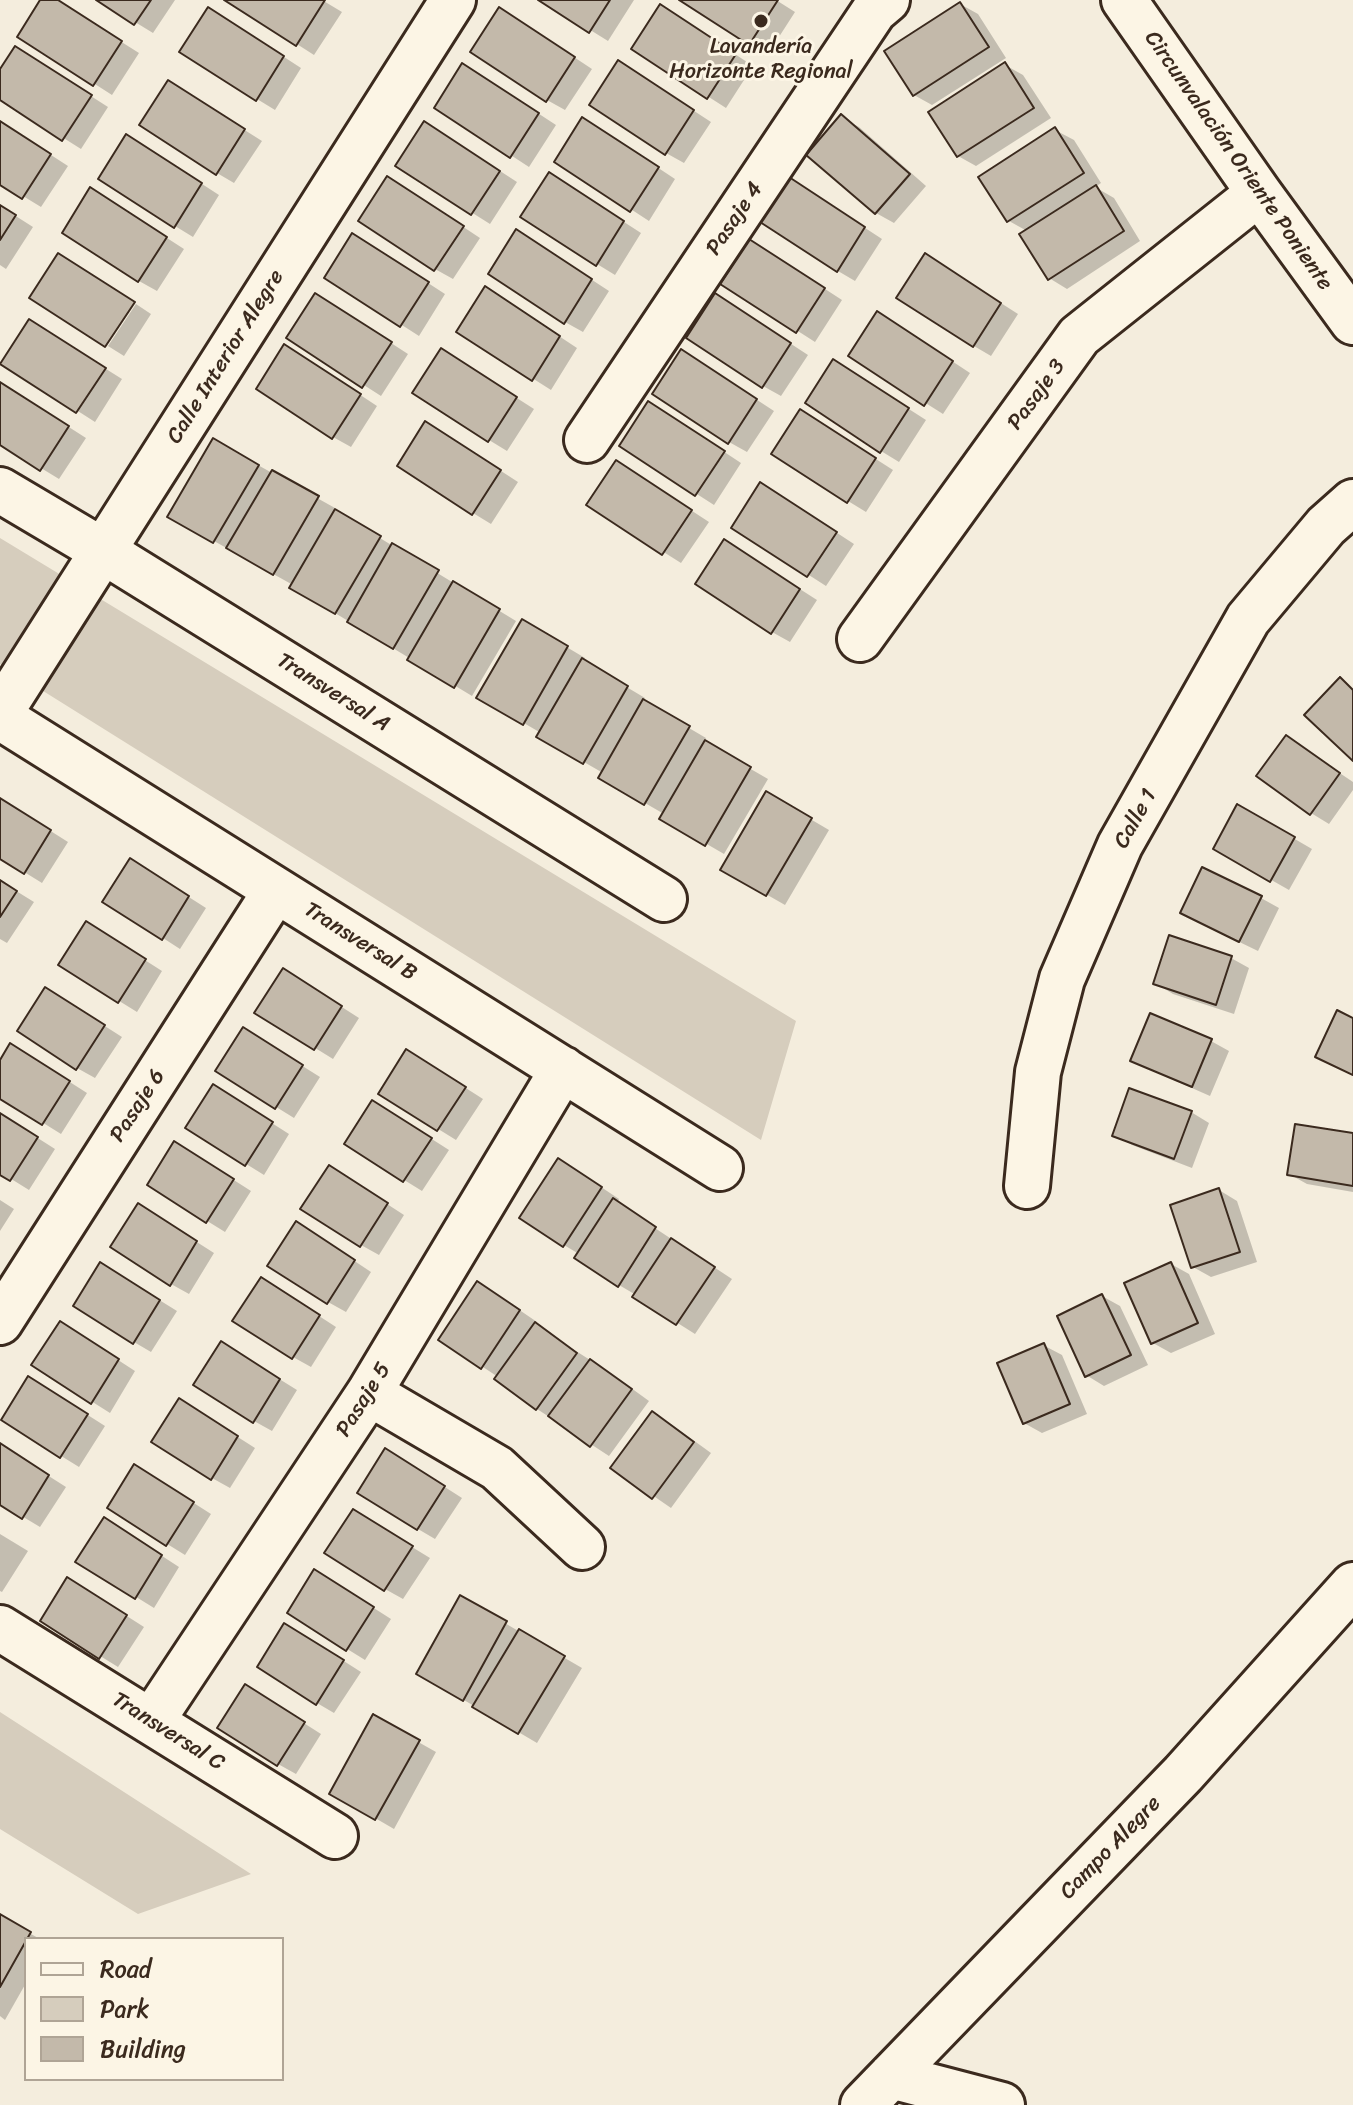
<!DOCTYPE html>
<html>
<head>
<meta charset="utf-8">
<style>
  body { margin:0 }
  #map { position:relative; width:1353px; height:2105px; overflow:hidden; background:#f4eddd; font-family:Sriracha,sans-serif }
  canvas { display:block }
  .legend { position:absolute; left:24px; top:1937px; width:260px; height:144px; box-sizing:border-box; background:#fcf5e5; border:2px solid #afa495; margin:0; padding:10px 14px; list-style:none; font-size:24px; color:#3b2a1e }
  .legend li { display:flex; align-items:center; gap:16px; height:40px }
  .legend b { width:40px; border:2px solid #afa495 }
</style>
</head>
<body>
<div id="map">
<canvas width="1353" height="2105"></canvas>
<ul class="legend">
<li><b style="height:10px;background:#fcf5e5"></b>Road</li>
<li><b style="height:22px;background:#d6cdbd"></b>Park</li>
<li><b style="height:22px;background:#c3b9aa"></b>Building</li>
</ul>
</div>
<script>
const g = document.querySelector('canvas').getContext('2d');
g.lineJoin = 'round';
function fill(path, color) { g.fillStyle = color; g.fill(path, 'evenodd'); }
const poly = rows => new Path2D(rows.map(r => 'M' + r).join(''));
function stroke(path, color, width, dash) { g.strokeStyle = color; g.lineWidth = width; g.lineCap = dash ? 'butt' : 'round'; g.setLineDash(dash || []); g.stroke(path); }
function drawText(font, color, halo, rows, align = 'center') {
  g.font = font + ' Sriracha,sans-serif'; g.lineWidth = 6; g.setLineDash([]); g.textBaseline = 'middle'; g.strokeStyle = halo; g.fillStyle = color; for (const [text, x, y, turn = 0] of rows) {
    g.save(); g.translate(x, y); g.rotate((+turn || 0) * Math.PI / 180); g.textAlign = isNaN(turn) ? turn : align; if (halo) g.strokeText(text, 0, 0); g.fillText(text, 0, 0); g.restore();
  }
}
fill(poly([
  [0,538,796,1021,761,1140,0,664],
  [0,1712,251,1874,138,1914,0,1829]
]), '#d6cdbd');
fill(poly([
  [43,0,55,0,139,53,112,95,20,36],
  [99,0,175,0,153,33],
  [228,0,322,0,342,12,314,55],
  [542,0,634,0,608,41],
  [682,0,776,0,795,12,768,54],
  [960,4,978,14,1006,58,932,105,914,95],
  [679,17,753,66,726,108,634,49],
  [227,20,301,68,275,110,257,99],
  [518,20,592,69,565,110,547,100],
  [33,59,108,107,81,149,0,98,0,73],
  [1005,65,1023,75,1051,118,976,166,958,156],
  [636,73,711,122,684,163,666,153],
  [481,76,556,125,529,167,437,107],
  [186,93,262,141,234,183,217,173],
  [841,117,859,127,926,186,894,223,876,213],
  [0,122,68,166,41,207,0,182],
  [601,130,675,179,649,221,557,161],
  [1055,130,1074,140,1101,183,1095,187,1114,198,1140,241,1067,289,1049,278,1027,231,1009,221],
  [443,134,517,182,490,224,398,166],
  [145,147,219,195,193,237,175,226],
  [567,185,641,233,615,275,597,264],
  [406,189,480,238,453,279,435,269],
  [807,190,882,239,855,281,838,271],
  [108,200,184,249,157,291,139,281],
  [0,206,33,227,6,269,0,265],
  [534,242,609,291,583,332,565,322],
  [371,246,445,294,419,336,327,277],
  [768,252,842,300,815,342,723,283],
  [943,266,1018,314,991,356,974,346],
  [503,299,577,348,551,390,458,331],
  [136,304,151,314,124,356,108,346],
  [334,306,408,354,381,396,289,337],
  [733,306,808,355,781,396,763,386],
  [896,324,970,373,943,414,851,356],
  [47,332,122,379,95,422,3,363],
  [303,357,377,406,351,447,333,437],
  [459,361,534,409,507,451,489,440],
  [699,362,774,411,747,452,729,442],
  [851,372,926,420,899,462,881,451],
  [0,383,86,438,59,479,0,443],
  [667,414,741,463,714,505,622,446],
  [818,422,893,470,866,512,848,501],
  [444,434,518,482,491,524,473,513],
  [213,440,335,508,334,510,516,621,472,696,292,587,293,585,169,516],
  [634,473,709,522,681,563,589,505],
  [779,495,854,544,826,586,734,527],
  [742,552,817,600,790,642,772,632],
  [523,621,585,658,583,661,645,698,643,701,706,738,704,742,768,779,724,854,662,818,664,814,600,777,603,773,539,736,541,733,479,697],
  [1286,737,1353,782,1353,790,1329,824,1311,813,1259,776],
  [766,793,829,830,785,905,722,869],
  [0,799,68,842,42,883,0,857],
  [1238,806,1312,849,1289,890,1215,848],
  [148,871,206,908,180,949,163,938],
  [0,881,34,902,7,943,0,939],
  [1261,898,1279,908,1258,951,1200,923],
  [104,934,162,971,137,1012,61,965],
  [1170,937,1231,958,1249,968,1234,1014,1173,994,1155,983],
  [301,981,359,1018,333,1059,257,1012],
  [64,1000,122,1037,95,1078,77,1068],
  [261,1040,320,1077,294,1118,218,1071],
  [1211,1041,1229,1051,1210,1096,1151,1070,1133,1060],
  [29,1056,87,1093,61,1134,0,1096,0,1064],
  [425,1062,483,1099,456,1140,380,1093],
  [231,1097,289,1134,264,1175,188,1128],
  [1191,1112,1209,1123,1192,1168,1132,1145,1115,1135],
  [391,1113,449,1150,422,1191,346,1144],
  [0,1114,55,1149,29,1190,0,1172],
  [1353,1135,1353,1192,1307,1184,1289,1174],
  [193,1154,251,1191,225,1232,149,1185],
  [577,1171,619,1199,617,1203,732,1279,695,1334,635,1296,636,1295,619,1285,579,1254,564,1245],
  [347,1178,404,1215,379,1255,361,1245],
  [1219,1190,1237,1201,1257,1262,1211,1277,1193,1267],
  [0,1200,14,1209,0,1231],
  [156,1216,214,1253,189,1294,171,1284],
  [314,1234,371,1272,346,1312,328,1302],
  [1171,1264,1189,1274,1215,1334,1171,1353,1153,1343],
  [119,1275,177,1311,151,1352,134,1342],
  [279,1290,336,1327,311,1367,293,1357],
  [496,1294,537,1322,535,1325,609,1372,649,1401,609,1456,537,1409,497,1379,498,1377,441,1339],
  [1102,1296,1120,1306,1148,1365,1104,1386,1086,1375],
  [78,1334,135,1371,110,1413,34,1365],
  [1043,1345,1062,1355,1087,1414,1042,1433,1024,1423],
  [239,1354,297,1390,272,1431,254,1421],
  [47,1389,105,1426,79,1467,3,1420],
  [197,1411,255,1448,230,1488,212,1478],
  [653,1414,671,1424,711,1453,671,1508,613,1468],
  [0,1445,66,1487,40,1527,0,1503],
  [404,1461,462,1498,435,1539,418,1529],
  [153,1477,211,1514,185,1555,109,1508],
  [371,1522,430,1558,403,1599,385,1589],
  [122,1530,179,1567,154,1608,78,1561],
  [0,1534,28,1551,2,1592,0,1591],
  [333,1582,391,1619,365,1660,289,1613],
  [86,1590,144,1627,118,1667,42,1620],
  [460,1597,582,1668,537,1743,418,1673],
  [303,1635,361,1672,334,1713,317,1703],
  [263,1697,321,1734,296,1774,278,1764],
  [374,1717,436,1752,394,1829,332,1793],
  [0,1917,40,1939,26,1939,26,1983,5,2020,0,2016]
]), '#0003');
const building = poly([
  [40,0,58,0,122,41,93,86,17,37,40,0],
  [96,0,151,0,134,25,96,0],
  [224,0,325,0,296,46,224,0],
  [538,0,610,0,589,33,538,0],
  [679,0,778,0,749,45,679,0],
  [960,2,989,47,913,96,884,51,960,2],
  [660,4,736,54,707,99,631,49,660,4],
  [208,7,284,56,256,101,179,52,208,7],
  [499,7,575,57,546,102,470,52,499,7],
  [15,46,92,95,62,141,0,100,0,69,15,46],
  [618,60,694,110,665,155,589,105,618,60],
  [1005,62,1034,108,957,157,928,112,1005,62],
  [462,63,539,113,510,158,434,108,462,63],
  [168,80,245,129,216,175,139,125,168,80],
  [841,114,910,174,875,214,806,155,841,114],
  [582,117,659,167,630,212,554,162,582,117],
  [0,121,51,154,22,199,0,185,0,121],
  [424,121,500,171,471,215,395,166,424,121],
  [1055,127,1084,173,1007,222,978,177,1055,127],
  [126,134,202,183,174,228,98,179,126,134],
  [549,172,624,221,596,266,520,217,549,172],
  [387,176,464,226,434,271,358,221,387,176],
  [789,177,865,227,837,272,760,222,789,177],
  [1096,185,1124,231,1048,280,1019,234,1096,185],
  [90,187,167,237,138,282,62,233,90,187],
  [0,205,16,215,0,240,0,205],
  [516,229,592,279,564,324,488,274,516,229],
  [352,233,429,282,400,327,324,278,352,233],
  [749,239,825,288,796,333,720,284,749,239],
  [58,253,135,302,105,347,29,298,58,253],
  [925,253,1001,303,973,347,896,298,925,253],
  [485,286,560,336,532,381,456,332,485,286],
  [315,293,392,342,362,388,286,338,315,293],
  [715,293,791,343,762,388,686,338,715,293],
  [877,311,953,361,924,406,848,356,877,311],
  [29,319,106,368,76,413,0,364,29,319],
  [284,344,361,394,332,439,256,389,284,344],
  [441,348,517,397,488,442,412,393,441,348],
  [681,349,757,399,728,444,652,394,681,349],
  [833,359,909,408,880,453,805,403,833,359],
  [0,382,69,426,40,471,0,445,0,382],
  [648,401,725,451,695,496,619,446,648,401],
  [800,409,876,458,847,503,771,454,800,409],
  [425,421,501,470,472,515,397,466,425,421],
  [213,438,259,465,213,543,167,517,213,438],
  [616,460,692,510,662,555,586,505,616,460],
  [272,470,319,496,273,575,226,548,272,470],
  [760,482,837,532,807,577,731,528,760,482],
  [335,509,381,536,335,614,289,588,335,509],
  [724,539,800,589,771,634,695,584,724,539],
  [392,543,439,570,393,649,347,622,392,543],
  [453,581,500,609,454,688,407,660,453,581],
  [522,619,568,646,523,725,476,698,522,619],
  [582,658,628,686,583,764,536,737,582,658],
  [1340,677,1353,690,1353,761,1304,715,1340,677],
  [643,699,690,726,644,805,598,778,643,699],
  [1286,735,1340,773,1310,815,1256,776,1286,735],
  [705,740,751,767,705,846,659,819,705,740],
  [766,791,812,818,766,896,720,870,766,791],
  [0,798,51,830,24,874,0,859,0,798],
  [1237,804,1295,837,1270,882,1213,849,1237,804],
  [130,858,189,896,162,940,102,902,130,858],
  [1202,867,1262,896,1239,942,1180,913,1202,867],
  [0,880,17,891,0,917,0,880],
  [86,921,146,959,118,1003,58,965,86,921],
  [1169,935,1232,956,1216,1005,1153,984,1169,935],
  [283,968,342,1006,314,1050,254,1013,283,968],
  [45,987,105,1025,76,1070,17,1031,45,987],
  [1337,1010,1353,1018,1353,1075,1315,1057,1337,1010],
  [1150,1013,1212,1039,1192,1087,1130,1061,1150,1013],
  [243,1027,303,1065,275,1109,215,1071,243,1027],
  [10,1043,70,1081,42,1125,0,1099,0,1060,10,1043],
  [406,1049,466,1087,437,1131,378,1094,406,1049],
  [213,1084,273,1122,245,1166,185,1128,213,1084],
  [1129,1088,1192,1111,1174,1159,1112,1136,1129,1088],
  [372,1100,432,1138,403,1182,344,1144,372,1100],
  [0,1113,38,1137,10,1181,0,1175,0,1113],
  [1295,1124,1353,1133,1353,1186,1287,1175,1295,1124],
  [174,1141,234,1179,206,1223,147,1185,174,1141],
  [558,1158,602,1187,563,1247,519,1218,558,1158],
  [329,1165,388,1203,360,1247,300,1209,329,1165],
  [1219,1188,1240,1252,1191,1268,1170,1205,1219,1188],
  [613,1198,656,1227,618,1287,574,1258,613,1198],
  [138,1203,197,1241,170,1286,110,1247,138,1203],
  [296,1221,355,1260,327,1304,267,1266,296,1221],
  [671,1238,715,1267,676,1325,632,1297,671,1238],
  [100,1262,160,1300,133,1344,73,1306,100,1262],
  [1171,1262,1198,1323,1151,1344,1124,1283,1171,1262],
  [261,1277,320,1315,292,1359,232,1321,261,1277],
  [477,1281,520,1310,481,1369,438,1340,477,1281],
  [1102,1294,1131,1355,1085,1377,1057,1316,1102,1294],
  [60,1321,119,1359,91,1404,31,1365,60,1321],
  [535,1322,577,1353,536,1410,494,1379,535,1322],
  [221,1341,280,1379,253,1423,193,1385,221,1341],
  [1044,1343,1070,1404,1023,1424,997,1363,1044,1343],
  [590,1359,632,1389,590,1447,548,1416,590,1359],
  [28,1376,88,1414,60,1458,1,1420,28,1376],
  [179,1398,238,1436,211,1480,151,1442,179,1398],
  [652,1411,694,1442,652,1499,610,1468,652,1411],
  [0,1443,49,1475,22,1519,0,1505,0,1443],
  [385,1448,445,1486,417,1530,357,1493,385,1448],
  [134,1464,194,1502,166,1546,107,1508,134,1464],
  [353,1509,413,1546,384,1591,324,1553,353,1509],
  [104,1517,162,1555,135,1599,75,1562,104,1517],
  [314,1569,374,1607,346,1651,287,1613,314,1569],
  [67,1577,127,1615,99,1659,40,1621,67,1577],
  [460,1595,507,1621,463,1701,416,1674,460,1595],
  [284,1623,344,1660,316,1705,257,1667,284,1623],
  [519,1629,565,1656,518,1734,472,1707,519,1629],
  [245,1684,305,1722,277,1766,217,1728,245,1684],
  [373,1714,420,1740,375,1820,329,1794,373,1714],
  [0,1914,31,1932,0,1987,0,1914]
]);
fill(building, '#c3b9aa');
stroke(building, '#3b2a1e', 2);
const minor = poly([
  [1124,0,1259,193,1353,322],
  [587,440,874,11,887,0],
  [0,490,103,551,664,899],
  [860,639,1079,336,1259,193],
  [0,713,453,0],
  [0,717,720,1168],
  [1027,1186,1038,1072,1062,979,1120,845,1248,619,1326,526,1353,502],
  [0,1322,276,890],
  [369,1393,497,1468,582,1547],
  [0,1628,335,1836],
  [151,1722,369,1393,563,1069],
  [891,2076,1002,2105],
  [863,2105,1183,1774,1353,1585]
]);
stroke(minor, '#3b2a1e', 50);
stroke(minor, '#fcf5e5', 44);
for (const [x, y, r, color] of [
  [761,21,8,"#3b2a1e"]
]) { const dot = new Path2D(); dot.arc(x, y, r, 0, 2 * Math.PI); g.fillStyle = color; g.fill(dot); stroke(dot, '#fcf5e5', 3); }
drawText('22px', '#3b2a1e', '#fcf5e5', [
  ["Lavandería",761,47],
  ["Horizonte Regional",761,72]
]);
drawText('22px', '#3b2a1e', '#fcf5e5', [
  ["Circunvalación Oriente Poniente",1238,161,55],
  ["Pasaje 4",735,219,-56],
  ["Calle Interior Alegre",226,357,-58],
  ["Pasaje 3",1037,395,-54],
  ["Transversal A",333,693,32],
  ["Calle 1",1136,819,-61],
  ["Transversal B",360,942,32],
  ["Pasaje 6",138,1106,-57],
  ["Pasaje 5",364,1400,-58],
  ["Transversal C",168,1732,32],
  ["Campo Alegre",1111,1848,-46]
]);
</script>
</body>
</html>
